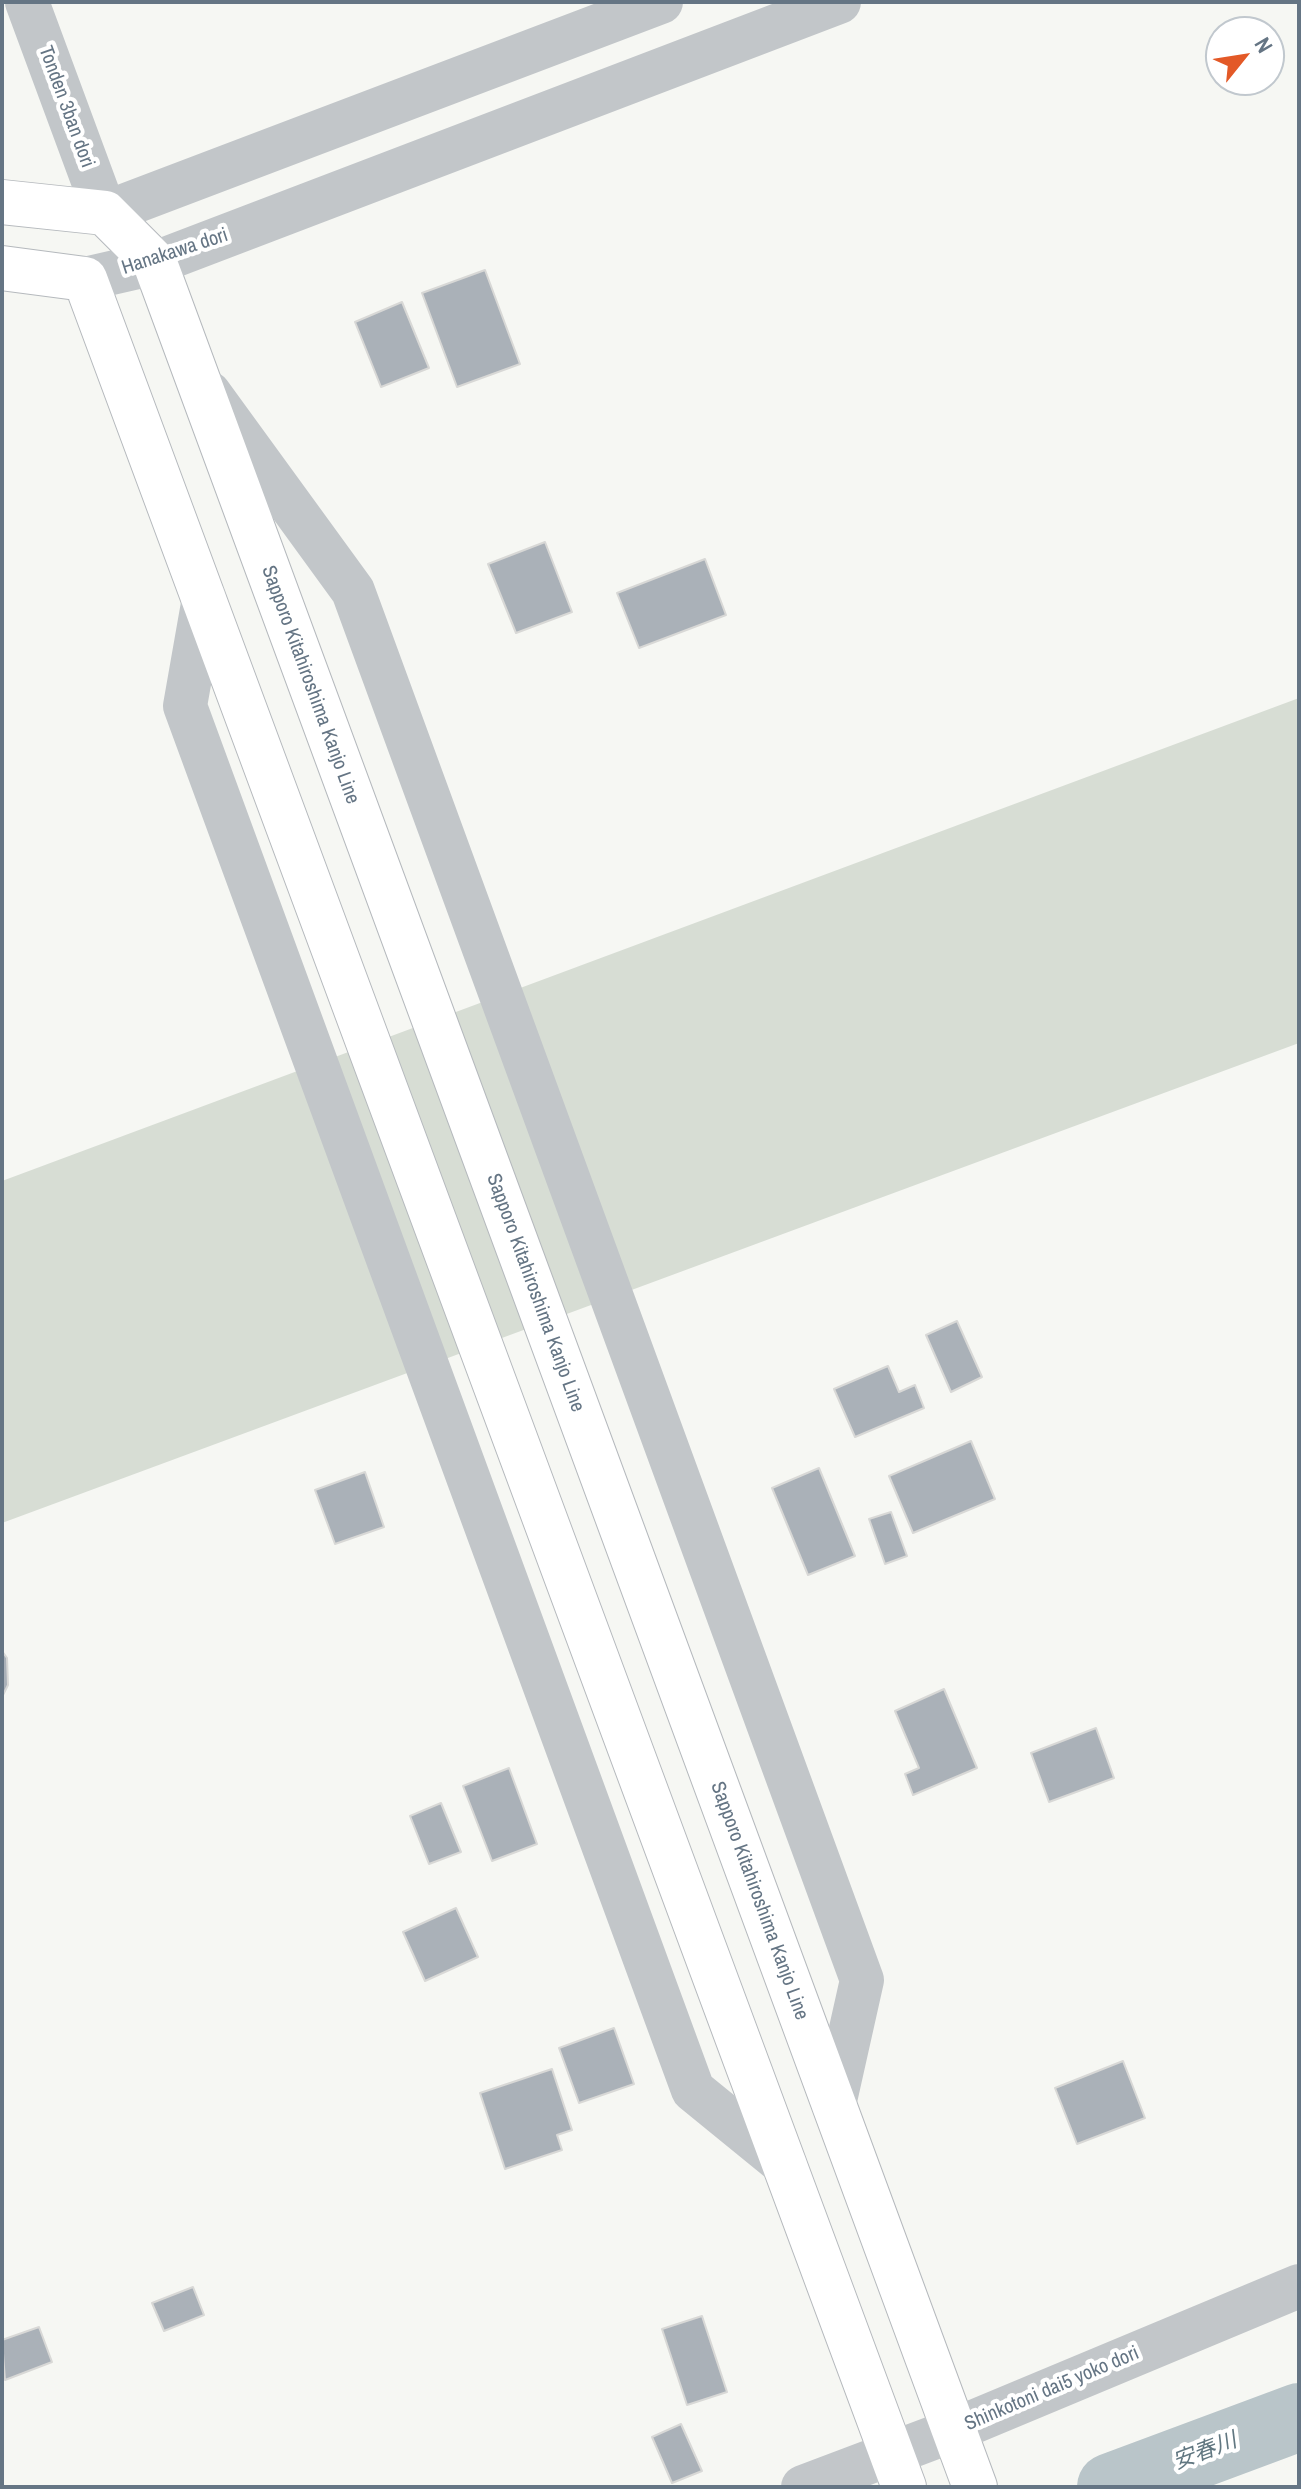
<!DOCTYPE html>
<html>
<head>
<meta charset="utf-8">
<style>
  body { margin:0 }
  #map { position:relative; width:1301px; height:2489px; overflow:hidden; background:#f6f7f3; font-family:"Archivo Narrow",sans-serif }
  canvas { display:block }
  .frame { position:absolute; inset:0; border:4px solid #657584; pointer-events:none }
  .north { position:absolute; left:1205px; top:16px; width:80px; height:80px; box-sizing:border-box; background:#fff; border:2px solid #c1c8ce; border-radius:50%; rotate:60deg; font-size:22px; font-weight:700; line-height:32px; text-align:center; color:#657584 }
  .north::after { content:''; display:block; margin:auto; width:28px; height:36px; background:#e35927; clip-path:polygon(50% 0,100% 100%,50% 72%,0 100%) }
</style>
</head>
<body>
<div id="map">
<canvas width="1301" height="2489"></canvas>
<div class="frame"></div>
<div class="north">N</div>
</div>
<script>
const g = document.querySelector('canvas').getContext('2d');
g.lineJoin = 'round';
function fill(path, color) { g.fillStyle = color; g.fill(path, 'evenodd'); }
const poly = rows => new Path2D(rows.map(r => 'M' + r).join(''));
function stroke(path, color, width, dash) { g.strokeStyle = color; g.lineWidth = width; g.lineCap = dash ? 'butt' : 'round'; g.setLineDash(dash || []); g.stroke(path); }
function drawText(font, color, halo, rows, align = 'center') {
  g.font = font + ' "Archivo Narrow","Noto Sans JP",sans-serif'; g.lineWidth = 8; g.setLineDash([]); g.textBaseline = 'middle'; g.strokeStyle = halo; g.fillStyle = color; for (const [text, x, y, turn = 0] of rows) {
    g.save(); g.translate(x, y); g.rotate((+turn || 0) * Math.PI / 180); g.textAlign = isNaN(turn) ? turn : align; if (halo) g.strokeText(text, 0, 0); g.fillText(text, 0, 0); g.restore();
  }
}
fill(poly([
  [1299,698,1299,1043,2,1523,2,1181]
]), '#d7ddd4');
stroke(poly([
  [1111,2487,1299,2417]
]), '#b9c5c9', 68);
const building = poly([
  [485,270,520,364,457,387,422,293,485,270],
  [402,302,429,368,381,387,355,322,402,302],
  [545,542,572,612,516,633,488,564,545,542],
  [705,559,726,615,639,648,617,593,705,559],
  [957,1321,982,1377,951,1392,926,1335,957,1321],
  [888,1366,899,1392,915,1385,924,1408,855,1437,834,1389,888,1366],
  [971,1441,995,1499,913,1533,889,1476,971,1441],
  [819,1468,855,1556,808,1575,772,1488,819,1468],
  [365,1472,384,1527,335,1544,315,1490,365,1472],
  [891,1512,907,1556,885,1564,869,1519,891,1512],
  [2,1651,7,1658,8,1685,2,1697,2,1651],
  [944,1689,977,1768,913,1795,905,1774,919,1768,895,1711,944,1689],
  [1096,1728,1114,1778,1049,1802,1031,1753,1096,1728],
  [509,1768,537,1844,492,1861,463,1786,509,1768],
  [441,1803,461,1852,429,1864,410,1816,441,1803],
  [456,1908,478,1957,425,1981,403,1932,456,1908],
  [614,2028,634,2084,579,2103,559,2048,614,2028],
  [1123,2061,1145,2118,1077,2144,1055,2088,1123,2061],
  [552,2069,572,2130,557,2135,562,2150,505,2169,480,2093,552,2069],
  [193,2287,204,2315,164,2331,152,2303,193,2287],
  [702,2316,727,2392,687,2405,662,2329,702,2316],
  [39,2327,52,2362,5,2380,2,2340,39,2327],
  [681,2424,702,2471,672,2483,652,2437,681,2424]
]);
fill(building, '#aab1b8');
stroke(building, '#d8d8d6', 2);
const major = poly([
  [2,202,105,213,155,263,975,2487],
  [2,268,85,279,904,2487]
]);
stroke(major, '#b5b9bd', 46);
stroke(poly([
  [27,2,105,213],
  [105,213,661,2],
  [85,279,155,263,839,2],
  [209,393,353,591,862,1980,834,2105],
  [204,598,185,706,693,2090,785,2165],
  [803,2487,954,2430,1299,2286]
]), '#c2c6c9', 44);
stroke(major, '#fff', 44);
drawText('20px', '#657584', '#fff', [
  ["Tonden 3ban dori",66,107,70],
  ["Hanakawa dori",175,252,-18],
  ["Sapporo Kitahiroshima Kanjo Line",310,685,70],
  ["Sapporo Kitahiroshima Kanjo Line",535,1293,70],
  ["Sapporo Kitahiroshima Kanjo Line",759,1901,70],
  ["Shinkotoni dai5 yoko dori",1052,2389,-23]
]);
drawText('italic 22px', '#617781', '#fff', [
  ["安春川",1205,2452,-21]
]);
</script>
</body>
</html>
